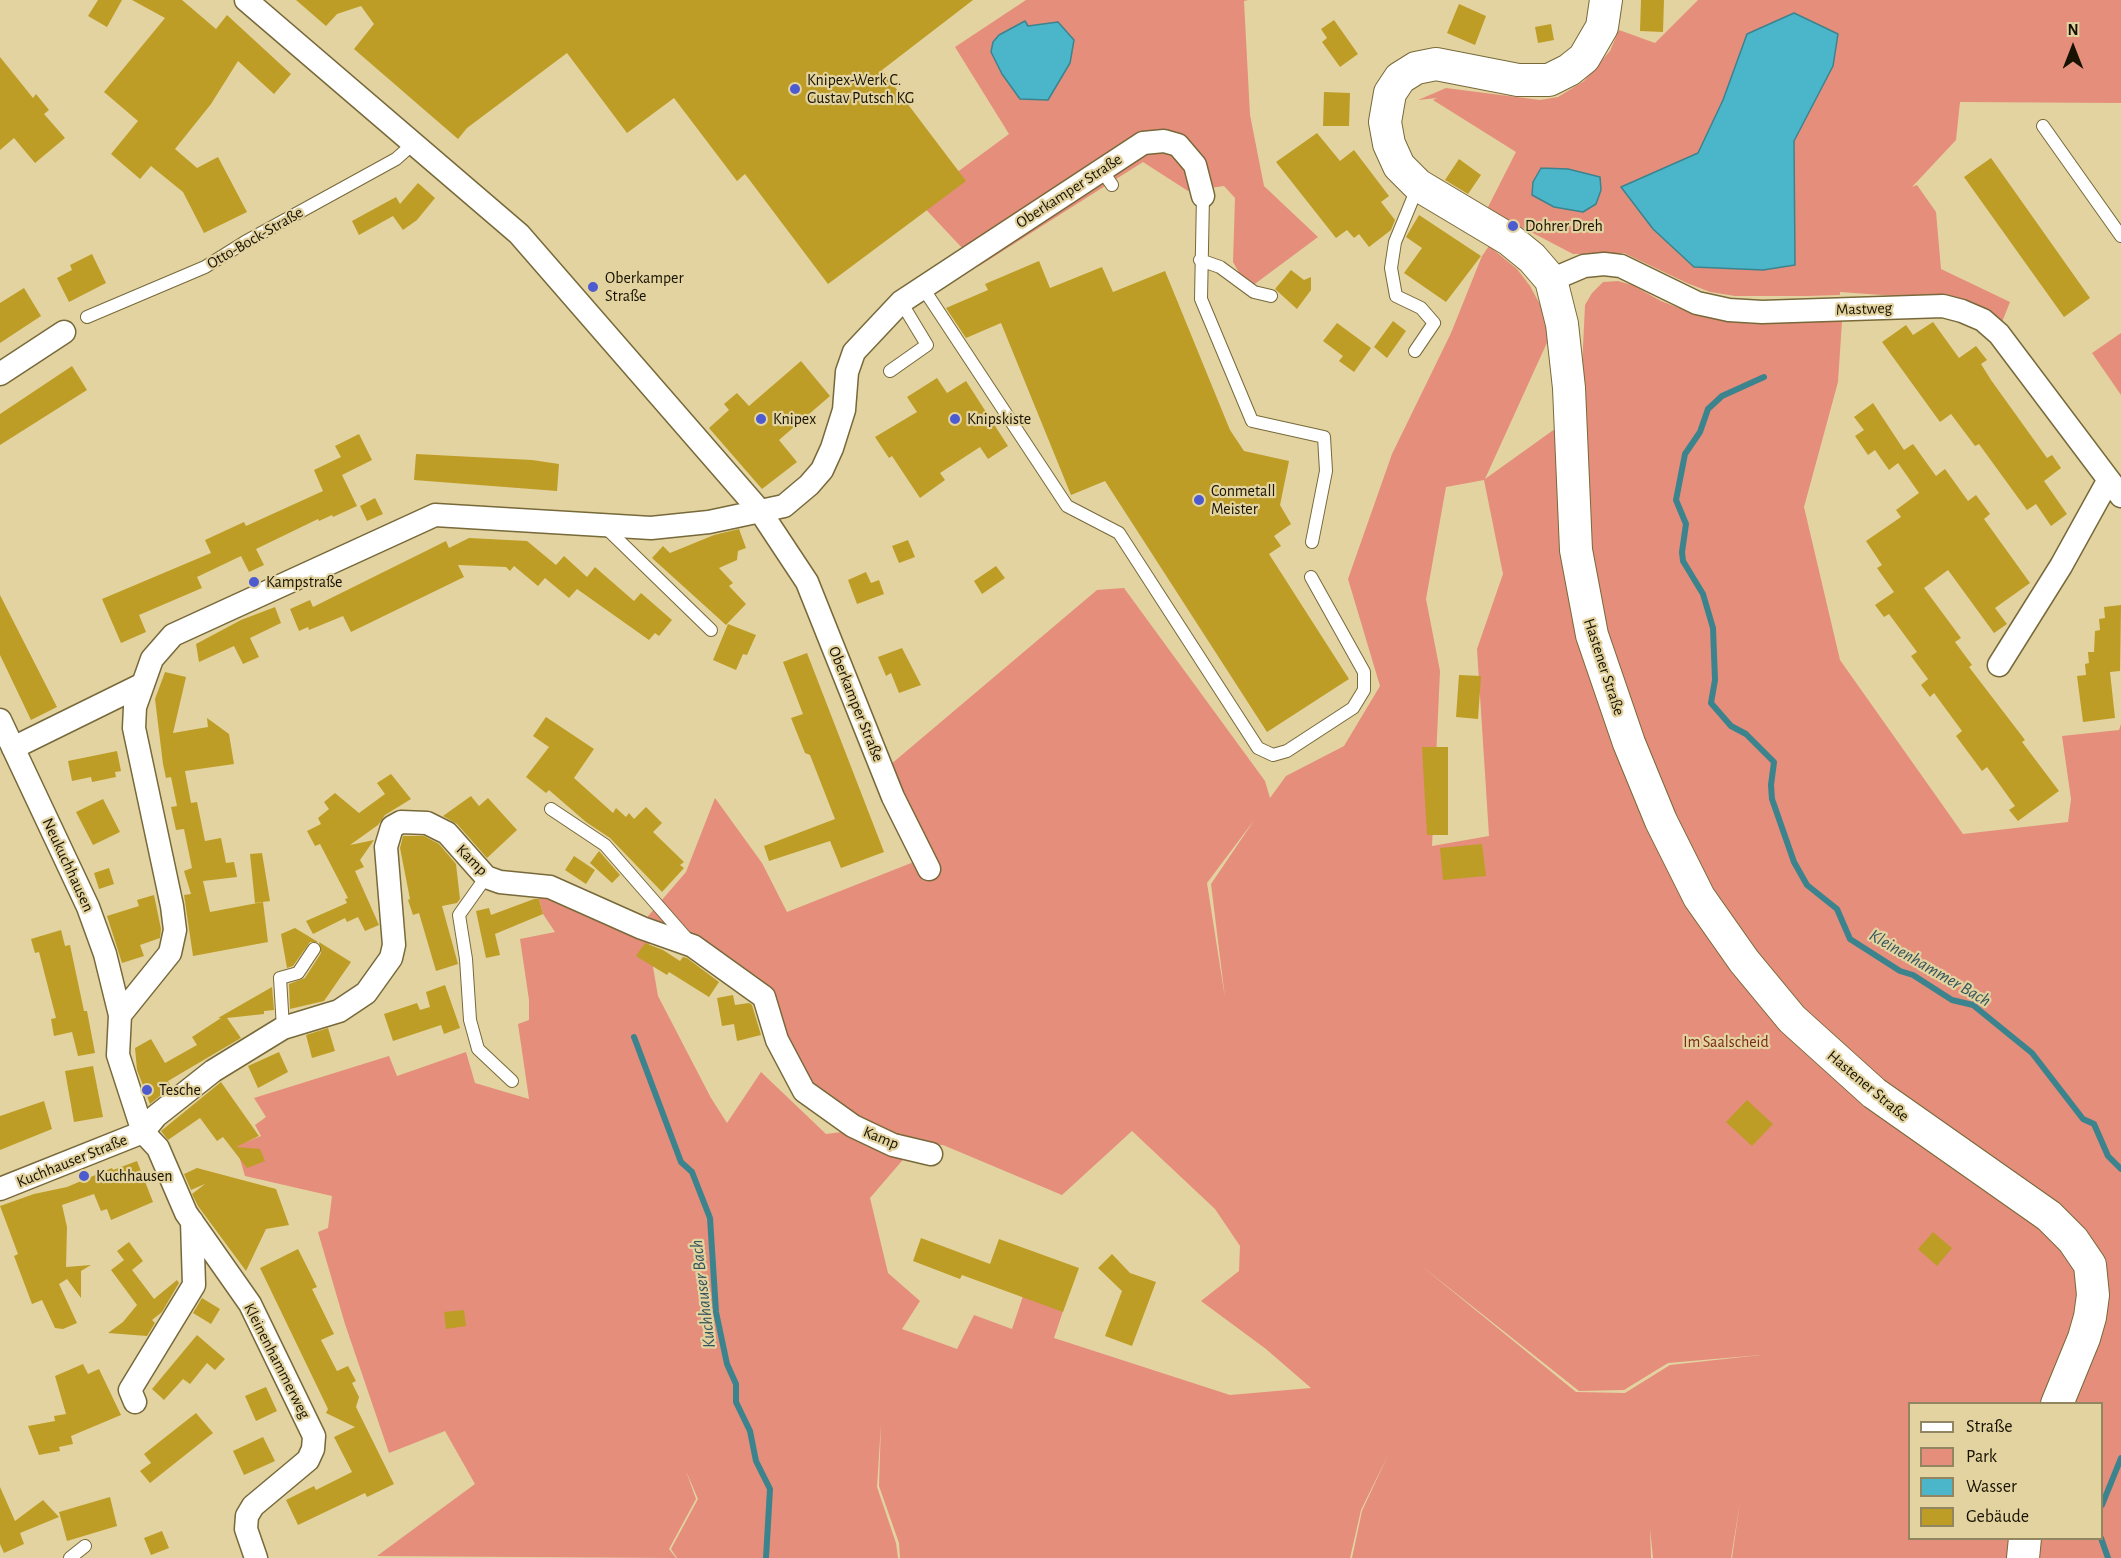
<!DOCTYPE html>
<html>
<head>
<meta charset="utf-8">
<style>
  body { margin:0 }
  #map { position:relative; width:2121px; height:1558px; overflow:hidden; background:#e3d3a0; font-family:"Alegreya Sans",sans-serif }
  canvas { display:block }
  .legend { position:absolute; left:1908px; top:1402px; width:195px; height:138px; box-sizing:border-box; background:#e3d3a0; border:2px solid #918660; margin:0; padding:8px 10px; list-style:none; font-size:18px; color:#171201 }
  .legend li { display:flex; align-items:center; gap:12px; height:30px }
  .legend b { width:30px; border:2px solid #918660 }
  .north { position:absolute; left:2043px; top:18px; width:60px; height:60px; -webkit-text-stroke:4px #e3d3a0; paint-order:stroke; rotate:0deg; font-size:16px; font-weight:700; line-height:24px; text-align:center; color:#171201 }
  .north::after { content:''; display:block; margin:auto; width:21px; height:27px; background:#171201; clip-path:polygon(50% 0,100% 100%,50% 72%,0 100%) }
</style>
</head>
<body>
<div id="map">
<canvas width="2121" height="1558"></canvas>
<ul class="legend">
<li><b style="height:8px;background:#fff"></b>Straße</li>
<li><b style="height:16px;background:#e58e7b"></b>Park</li>
<li><b style="height:16px;background:#4bb5ca"></b>Wasser</li>
<li><b style="height:16px;background:#bd9d25"></b>Gebäude</li>
</ul>
<div class="north">N</div>
</div>
<script>
const g = document.querySelector('canvas').getContext('2d');
g.lineJoin = 'round';
function fill(path, color) { g.fillStyle = color; g.fill(path, 'evenodd'); }
const poly = rows => new Path2D(rows.map(r => 'M' + r).join(''));
function stroke(path, color, width, dash) { g.strokeStyle = color; g.lineWidth = width; g.lineCap = dash ? 'butt' : 'round'; g.setLineDash(dash || []); g.stroke(path); }
function drawText(font, color, halo, rows, align = 'center') {
  g.font = font + ' "Alegreya Sans",sans-serif'; g.lineWidth = 4.5; g.setLineDash([]); g.textBaseline = 'middle'; g.strokeStyle = halo; g.fillStyle = color; for (const [text, x, y, turn = 0] of rows) {
    g.save(); g.translate(x, y); g.rotate((+turn || 0) * Math.PI / 180); g.textAlign = isNaN(turn) ? turn : align; if (halo) g.strokeText(text, 0, 0); g.fillText(text, 0, 0); g.restore();
  }
}
fill(poly([
  [1026,0,1248,0,1244,1,1250,115,1264,186,1318,237,1248,289,1233,262,1235,198,1224,186,1188,191,1143,162,979,266,918,201,1009,134,955,47],
  [1058,22,1048,100,1020,99,1002,74,1027,26],
  [1698,0,2121,0,2121,103,1960,102,1956,140,1912,187,1917,185,1936,212,1941,269,2010,302,2002,322,1938,299,1840,292,1840,295,1807,296,1735,296,1710,292,1687,283,1624,253,1573,254,1487,209,1516,152,1433,100,1437,98,1418,100,1446,88,1540,100,1558,97,1584,81,1610,51,1619,30,1655,43],
  [1489,246,1517,269,1530,286,1543,310,1550,336,1485,479,1580,411,1585,305,1592,293,1603,282,1618,281,1632,285,1661,301,1700,316,1752,324,1842,321,1838,382,1804,507,1840,660,1963,834,2068,822,2071,799,2062,736,2119,730,2121,724,2121,1558,1732,1558,1740,1502,1731,1558,1653,1558,1650,1528,1651,1558,1352,1558,1362,1511,1389,1453,1361,1510,1350,1558,900,1558,899,1543,879,1486,881,1424,877,1487,896,1543,898,1558,677,1558,671,1549,698,1499,686,1471,696,1499,669,1549,676,1558,377,1556,475,1484,445,1431,389,1453,345,1324,318,1232,328,1228,332,1196,245,1176,236,1146,261,1136,255,1125,266,1117,254,1098,389,1056,397,1076,466,1052,475,1083,529,1099,518,1024,529,1020,529,1000,520,939,555,932,543,914,537,891,648,938,658,996,711,1098,727,1123,761,1072,826,1134,850,1131,907,1155,870,1198,888,1273,920,1301,902,1329,957,1349,974,1315,1012,1329,1023,1296,1063,1311,1054,1338,1230,1395,1311,1388,1266,1349,1201,1301,1239,1271,1240,1246,1215,1209,1132,1131,1062,1195,943,1145,903,1142,868,1132,797,1076,769,996,643,922,686,872,715,798,762,863,787,912,929,856,890,765,1097,590,1124,588,1265,781,1270,798,1286,776,1344,746,1380,686,1348,579,1392,454,1451,333,1482,256],
  [1484,480,1503,574,1477,649,1489,836,1432,846,1440,671,1426,599,1446,487],
  [1255,819,1211,884,1225,998,1207,883],
  [1419,1264,1579,1391,1624,1390,1668,1363,1761,1355,1670,1365,1625,1393,1576,1392],
  [1910,1404,2102,1404,2102,1538,1910,1538],
  [2121,333,2121,395,2092,353]
]), '#e58e7b');
const water = poly([
  [1794,13,1838,34,1833,66,1794,141,1795,265,1763,270,1694,267,1653,229,1621,187,1698,153,1723,100,1747,34,1794,13],
  [1025,21,1028,26,1058,22,1074,40,1070,63,1048,100,1020,99,1002,74,991,52,993,42,999,35,1025,21],
  [1541,168,1568,169,1600,177,1601,190,1596,204,1583,212,1554,207,1532,195,1533,182,1541,168]
]);
fill(water, '#4bb5ca');
stroke(water, '#3b848e', 1.5);
stroke(poly([
  [1764,377,1722,396,1708,409,1700,432,1685,454,1676,500,1686,524,1682,552,1683,561,1703,594,1713,628,1715,680,1711,703,1731,726,1746,734,1774,762,1771,785,1772,799,1794,862,1807,885,1837,909,1850,939,1900,971,1913,975,1952,1000,1973,1005,2032,1053,2083,1119,2094,1124,2108,1156,2121,1169],
  [634,1037,681,1162,692,1172,710,1218,716,1312,727,1364,736,1384,736,1402,750,1431,756,1461,770,1489,766,1558],
  [2102,1505,2121,1458],
  [2101,1538,2108,1558]
]), '#3b848e', 6);
fill(poly([
  [98,0,122,0,107,27,88,16],
  [132,0,182,0,216,29,227,15,291,74,274,94,238,61,211,104,175,149,197,168,218,157,247,212,204,233,183,192,151,166,140,179,111,154,138,121,104,92,165,18],
  [296,0,973,0,882,70,966,181,828,284,745,174,737,181,674,98,627,133,567,53,467,128,458,139,354,49,374,24,361,6,337,14,326,26],
  [1641,0,1664,0,1663,32,1640,31],
  [1459,4,1486,16,1475,45,1447,33],
  [1334,20,1358,54,1340,67,1322,42,1327,38,1321,29],
  [1551,24,1554,40,1538,43,1535,27],
  [0,57,33,98,36,94,49,110,44,114,65,138,35,163,14,138,0,150],
  [1324,92,1350,93,1349,126,1323,126],
  [1317,133,1340,161,1354,150,1389,196,1381,202,1395,220,1391,230,1369,247,1359,234,1354,238,1347,230,1336,238,1276,162],
  [1991,158,2090,298,2064,317,1964,177],
  [1459,159,1481,175,1468,194,1445,180],
  [418,183,435,198,417,220,403,230,393,216,359,235,352,221,396,197,400,204],
  [1419,215,1481,256,1446,302,1404,273,1422,248,1406,237],
  [92,254,106,283,69,302,57,278,72,270,70,265],
  [1039,261,1050,288,1102,267,1113,292,1165,271,1230,430,1244,451,1289,461,1280,505,1291,524,1274,536,1281,546,1269,554,1349,679,1267,732,1105,481,1071,495,1001,323,966,338,946,308,988,290,985,284],
  [1291,270,1304,280,1311,277,1311,290,1297,309,1275,289],
  [24,288,41,316,0,343,0,303],
  [1393,321,1406,331,1387,358,1374,347],
  [1933,322,1959,358,1976,346,1987,360,1981,364,1991,380,2047,458,2052,455,2061,468,2044,481,2067,514,2051,526,2036,504,2027,510,1979,444,1975,446,1951,414,1940,422,1882,342,1906,325,1913,335],
  [1337,323,1371,348,1354,372,1339,361,1343,356,1323,341],
  [801,361,830,396,779,440,797,462,762,489,709,428,729,410,724,404,737,393,749,406],
  [72,366,87,390,0,445,0,414],
  [937,378,947,393,966,381,1008,446,988,459,980,447,940,473,945,480,920,498,892,456,889,458,875,437,917,412,907,397],
  [1873,403,1904,450,1913,444,1936,476,1945,469,1968,501,1976,495,1990,514,1984,519,2030,583,1995,608,2007,624,1994,633,1948,570,1924,588,1961,638,1955,642,1972,665,1969,667,2025,740,2022,742,2059,791,2018,821,2009,810,2015,806,1987,767,1982,771,1956,736,1962,731,1934,693,1930,697,1921,685,1928,679,1911,656,1917,652,1889,614,1884,617,1875,605,1894,592,1877,568,1882,565,1866,541,1901,517,1896,510,1919,493,1898,463,1889,470,1875,450,1868,455,1855,436,1864,430,1854,417],
  [359,434,372,460,342,475,357,506,333,517,332,515,319,521,318,519,256,549,264,565,249,572,241,556,197,577,202,588,139,615,146,632,121,643,102,599,211,553,205,540,244,522,246,526,323,491,314,470,341,457,335,446],
  [416,454,532,460,559,464,557,491,414,480],
  [375,498,383,514,367,521,360,506],
  [739,529,746,548,738,551,737,560,719,568,733,583,729,586,746,604,726,625,652,558,663,546,670,553,714,535],
  [469,538,527,541,556,565,564,556,587,577,595,567,634,601,641,593,672,620,659,636,655,633,649,640,577,589,569,598,545,578,538,586,514,566,510,571,506,567,458,565,464,577,351,632,343,616,309,630,308,627,299,631,290,609,310,600,313,607,446,541,449,548],
  [908,540,915,557,899,563,892,546],
  [996,566,1005,578,982,594,974,581],
  [866,572,871,583,879,580,884,594,857,604,848,580],
  [0,595,57,707,31,720,0,655],
  [2121,605,2120,671,2110,672,2115,718,2083,722,2077,676,2086,675,2085,664,2089,663,2088,652,2094,652,2095,631,2100,630,2099,619,2105,618,2104,607],
  [275,607,281,623,250,638,259,657,243,664,234,646,199,662,196,644,241,620],
  [728,624,756,635,747,655,743,654,736,670,713,660],
  [902,648,921,685,899,693,891,673,886,676,878,657],
  [807,653,884,852,841,868,830,841,769,861,764,846,835,819,810,755,805,753,791,718,803,714,783,662],
  [165,672,186,677,173,733,208,727,207,718,229,734,234,764,185,771,191,803,197,802,205,841,221,838,226,863,234,862,237,877,203,881,210,912,263,902,268,942,193,956,184,895,191,894,184,871,192,868,184,829,176,830,171,807,177,806,171,777,166,778,163,764,155,699],
  [1459,675,1481,676,1478,719,1456,717],
  [546,717,594,749,574,778,613,813,616,808,626,817,629,813,634,819,646,807,662,823,653,832,684,862,680,865,684,868,662,892,610,838,586,822,549,790,546,793,526,777,549,747,533,736],
  [1422,747,1448,747,1448,835,1427,835],
  [117,751,121,771,115,772,116,777,92,782,91,777,72,781,68,761],
  [391,774,411,799,385,815,378,825,350,845,374,840,360,860,364,867,355,871,379,925,365,931,358,917,347,922,345,918,313,934,306,921,347,903,345,899,348,898,320,844,315,846,307,831,321,824,318,818,329,809,324,802,335,793,359,813,385,794,377,783],
  [471,796,479,806,488,798,517,830,487,858,457,824,443,816],
  [103,799,120,832,93,845,76,812],
  [403,836,424,836,439,844,456,864,460,899,457,903,442,906,458,964,436,971,419,913,413,915,408,900,410,899,400,848],
  [1482,844,1486,876,1443,880,1440,848],
  [599,851,620,875,612,883,590,863],
  [262,853,270,901,255,903,250,854],
  [574,856,595,870,586,884,565,870],
  [109,868,114,884,99,889,94,873],
  [154,895,161,929,160,938,140,945,144,956,122,963,107,916,139,906,137,900],
  [534,899,539,899,543,914,495,934,500,955,486,958,476,911,489,908,491,915],
  [295,928,318,942,310,942,293,966,287,968,281,934],
  [61,930,65,946,70,945,84,1011,87,1011,95,1053,78,1056,72,1032,54,1036,51,1019,56,1018,39,952,35,953,31,939],
  [319,942,351,962,324,1001,290,1009,289,984,305,978,321,953],
  [645,943,663,950,680,961,683,957,687,958,719,982,709,997,669,972,667,975,636,956],
  [445,985,460,1028,444,1034,441,1025,393,1041,384,1014,417,1003,420,1010,430,1007,426,992],
  [272,987,274,1010,264,1011,264,1014,227,1018,241,1038,168,1081,171,1087,150,1104,137,1070,135,1048,151,1039,165,1063,197,1045,192,1037,221,1018,218,1018],
  [733,995,735,1005,749,1003,752,1005,761,1035,737,1041,734,1024,722,1026,717,998],
  [328,1028,335,1051,312,1058,306,1035],
  [279,1052,288,1072,258,1088,248,1066],
  [93,1066,103,1117,74,1122,65,1071],
  [221,1082,259,1136,236,1147,260,1149,265,1161,247,1168,223,1137,217,1141,200,1118,168,1140,161,1131],
  [1747,1100,1773,1124,1752,1146,1726,1122],
  [44,1101,52,1129,0,1150,0,1116],
  [137,1161,153,1202,111,1220,107,1209,101,1211,94,1194,62,1205,67,1227,66,1267,91,1265,81,1271,81,1298,67,1279,59,1284,77,1323,63,1329,55,1328,42,1300,32,1304,14,1256,18,1254,0,1206,34,1194,67,1187,112,1168,113,1170],
  [197,1168,276,1189,289,1225,266,1229,246,1271,198,1206,192,1194,205,1184,191,1190,184,1174],
  [1933,1232,1952,1248,1937,1266,1918,1249],
  [921,1238,990,1264,999,1239,1079,1268,1063,1312,962,1275,960,1279,913,1261],
  [129,1242,143,1261,132,1270,154,1299,177,1280,179,1283,162,1312,152,1320,155,1323,147,1336,108,1333,123,1322,137,1305,111,1270,124,1260,117,1251],
  [298,1249,317,1287,312,1289,334,1334,321,1340,337,1371,348,1366,356,1381,352,1383,359,1397,356,1407,394,1484,367,1497,365,1493,298,1525,286,1500,314,1486,316,1490,352,1472,334,1437,355,1427,326,1413,328,1409,260,1268],
  [1112,1254,1130,1273,1156,1282,1132,1346,1105,1336,1122,1291,1098,1268],
  [202,1298,220,1309,211,1324,193,1313],
  [464,1310,466,1326,446,1329,444,1312],
  [197,1335,225,1359,215,1370,207,1363,190,1384,183,1379,164,1400,152,1389],
  [83,1364,88,1374,99,1369,121,1415,71,1436,73,1444,59,1447,60,1451,39,1455,28,1426,55,1421,54,1416,66,1414,55,1376],
  [266,1387,277,1411,256,1421,245,1396],
  [196,1413,213,1433,150,1483,140,1471,151,1463,144,1454],
  [263,1437,275,1461,244,1475,233,1451],
  [0,1487,15,1521,43,1500,59,1517,20,1533,24,1544,4,1553,0,1544],
  [110,1497,117,1526,67,1541,59,1512],
  [162,1531,169,1548,151,1555,144,1538]
]), '#bd9d25');
const lane = poly([
  [2043,126,2121,236],
  [1101,169,1112,185],
  [1203,196,1201,299,1252,421,1324,437,1326,471,1312,542],
  [1200,260,1220,267,1254,292,1271,296],
  [923,288,1067,506,1119,533,1258,748,1273,755,1287,751,1353,708,1364,690,1364,672,1311,577],
  [87,317,205,267,245,242,396,159,414,143],
  [1415,351,1434,323,1421,308,1396,296,1391,268,1395,242,1418,186],
  [890,371,927,345,901,302],
  [604,526,711,630],
  [551,809,605,845,688,940],
  [486,877,459,915,466,959,470,1020,478,1049,512,1081],
  [283,1028,280,978,298,973,314,949],
  [70,1558,85,1546]
]);
const street = poly([
  [246,0,519,234,760,511,807,582,893,797,929,869],
  [1551,280,1584,266,1604,264,1621,266,1697,303,1729,310,1762,312,1943,306,1962,311,1983,320,1999,334,2121,496],
  [0,374,64,332],
  [1999,665,2061,566,2108,481],
  [0,720,88,907,105,954,120,1015],
  [13,748,141,685],
  [0,1189,143,1132,156,1116,213,1071,283,1028,339,1011,366,993,391,958,394,945,386,847,392,827,401,822,427,823,447,833,486,877,500,882,550,887,642,928,693,946,764,997,777,1040,804,1091,853,1126,893,1145,931,1154],
  [135,1402,130,1390,194,1285,192,1221],
  [256,1558,246,1529,247,1516,253,1506,308,1460,313,1449,314,1436,250,1304,186,1213,158,1148,143,1132,118,1055,120,1015,170,953,175,930,172,906,134,728,135,707,152,659,173,635,435,515,651,528,709,522,784,506,809,485,822,470,832,448,844,410,847,372,854,352,901,302,1143,143,1164,141,1178,145,1195,165,1203,196]
]);
const secondary = poly([
  [1606,0,1602,27,1584,58,1569,70,1549,80,1518,80,1436,64,1416,68,1400,78,1390,93,1385,122,1389,144,1399,166,1418,185,1510,240,1532,258,1551,280,1562,324,1569,388,1576,550,1592,635,1629,743,1661,821,1699,897,1744,961,1792,1019,1874,1093,2049,1216,2073,1240,2090,1265,2093,1295,2090,1317,2084,1338,2057,1404],
  [2023,1558,2025,1538]
]);
stroke(lane, '#776939', 14);
stroke(street, '#776939', 25);
stroke(secondary, '#776939', 34);
stroke(lane, '#fff', 12);
stroke(street, '#fff', 22);
stroke(secondary, '#fff', 32);
for (const [x, y, r, color] of [
  [795,89,6,"#4c5bd0"],
  [1513,226,6,"#4c5bd0"],
  [593,287,6,"#4c5bd0"],
  [761,419,6,"#4c5bd0"],
  [955,419,6,"#4c5bd0"],
  [1199,500,6,"#4c5bd0"],
  [254,582,6,"#4c5bd0"],
  [147,1090,6,"#4c5bd0"],
  [84,1176,6,"#4c5bd0"]
]) { const dot = new Path2D(); dot.arc(x, y, r, 0, 2 * Math.PI); g.fillStyle = color; g.fill(dot); stroke(dot, '#e3d3a0', 2); }
drawText('16px', '#171201', '#e3d3a0', [
  ["Knipex-Werk C.",807,80],
  ["Gustav Putsch KG",807,98],
  ["Dohrer Dreh",1525,226],
  ["Oberkamper",605,278],
  ["Straße",605,296],
  ["Knipex",773,419],
  ["Knipskiste",967,419],
  ["Conmetall",1211,491],
  ["Meister",1211,509],
  ["Kampstraße",266,582],
  ["Tesche",159,1090],
  ["Kuchhausen",96,1176]
], 'left');
drawText('16px', '#171201', '#e3d3a0', [
  ["Oberkamper Straße",1069,191,-33],
  ["Otto-Bock-Straße",255,238,-30],
  ["Mastweg",1864,309,-2],
  ["Hastener Straße",1604,667,72],
  ["Oberkamper Straße",856,704,68],
  ["Kamp",472,860,45],
  ["Neukuchhausen",68,865,65],
  ["Hastener Straße",1868,1086,40],
  ["Kamp",881,1138,22],
  ["Kuchhauser Straße",72,1161,-22],
  ["Kleinenhammerweg",277,1361,63]
]);
drawText('16px', '#7b2818', '#e3d3a0', [
  ["Im Saalscheid",1726,1042]
]);
drawText('italic 18px', '#35555c', '#e3d3a0', [
  ["Kleinenhammer Bach",1930,968,30],
  ["Kuchhauser Bach",703,1294,-97]
]);
</script>
</body>
</html>
